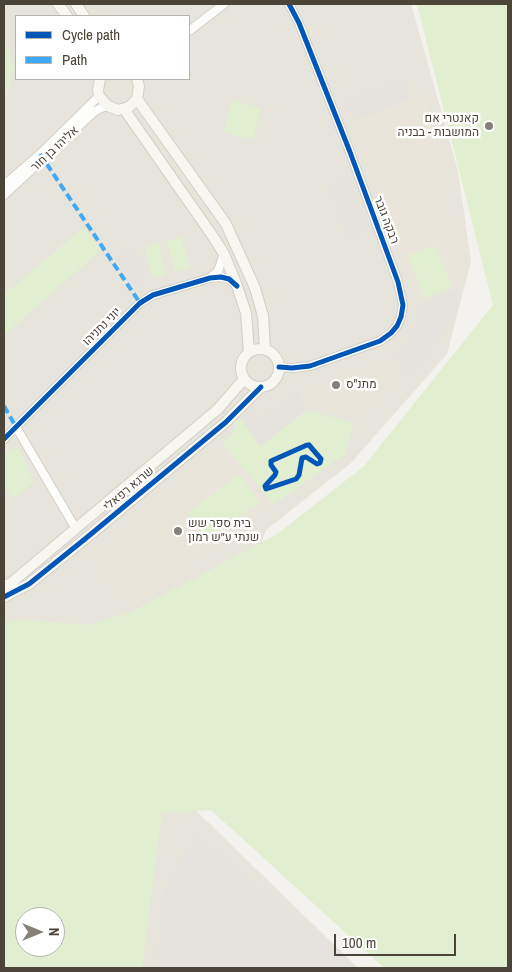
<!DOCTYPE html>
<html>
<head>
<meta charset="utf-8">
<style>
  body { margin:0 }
  #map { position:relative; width:512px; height:972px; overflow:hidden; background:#f4f2ee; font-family:"Archivo Narrow",sans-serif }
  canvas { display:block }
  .frame { position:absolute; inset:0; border:5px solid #4b4439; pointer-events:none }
  .legend { position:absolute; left:15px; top:15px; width:175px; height:65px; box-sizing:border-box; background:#fff; border:1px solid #b7b4b0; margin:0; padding:6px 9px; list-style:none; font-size:15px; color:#4b4439 }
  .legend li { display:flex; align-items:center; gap:10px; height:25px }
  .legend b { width:25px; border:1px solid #b7b4b0 }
  .north { position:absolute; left:15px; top:907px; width:50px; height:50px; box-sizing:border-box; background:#fff; border:1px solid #b7b4b0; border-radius:50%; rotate:90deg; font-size:14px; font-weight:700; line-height:20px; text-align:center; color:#4b4439 }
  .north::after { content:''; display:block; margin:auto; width:18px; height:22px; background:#868178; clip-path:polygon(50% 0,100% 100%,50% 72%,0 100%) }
  .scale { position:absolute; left:334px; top:934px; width:122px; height:22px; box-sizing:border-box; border:2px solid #4b4439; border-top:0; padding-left:6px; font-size:15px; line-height:18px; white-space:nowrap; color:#4b4439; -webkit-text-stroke:4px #fff; paint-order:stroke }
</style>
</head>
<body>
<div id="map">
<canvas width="512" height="972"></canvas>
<div class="frame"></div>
<ul class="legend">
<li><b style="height:6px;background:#0057b8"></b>Cycle path</li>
<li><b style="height:6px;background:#3fa9f5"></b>Path</li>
</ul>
<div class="north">N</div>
<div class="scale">100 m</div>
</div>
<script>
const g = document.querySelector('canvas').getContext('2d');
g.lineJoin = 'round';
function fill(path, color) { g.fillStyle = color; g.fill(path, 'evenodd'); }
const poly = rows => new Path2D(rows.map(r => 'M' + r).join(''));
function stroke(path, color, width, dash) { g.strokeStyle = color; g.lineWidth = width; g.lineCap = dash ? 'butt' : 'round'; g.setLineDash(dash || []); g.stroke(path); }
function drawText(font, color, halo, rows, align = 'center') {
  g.font = font + ' "Archivo Narrow",Heebo,sans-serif'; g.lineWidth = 5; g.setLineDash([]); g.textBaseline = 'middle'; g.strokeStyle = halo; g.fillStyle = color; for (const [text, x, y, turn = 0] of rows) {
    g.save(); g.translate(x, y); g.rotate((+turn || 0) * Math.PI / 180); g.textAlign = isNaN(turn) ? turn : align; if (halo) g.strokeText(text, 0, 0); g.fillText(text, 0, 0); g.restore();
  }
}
fill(poly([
  [4,4,411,4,458,171,471,261,447,354,351,463,266,530,172,787,358,968,4,968],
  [16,16,189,16,189,79,16,79],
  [25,917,55,917,55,947,25,947]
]), '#e7e4dc');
fill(poly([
  [196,835,358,968,156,968,164,890]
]), '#e6e2de');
fill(poly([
  [425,92,451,211,462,285,419,301,349,124],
  [391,355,402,379,360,417,307,410,300,391],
  [222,443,273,505,131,609,88,557]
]), '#eae5da');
fill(poly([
  [417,4,508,4,508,968,384,968,211,810,162,813,142,968,4,968,4,622,25,620,87,625,129,613,276,535,364,466,493,305],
  [25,917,55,917,55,947,25,947],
  [4,37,6,41,14,67,11,84,4,96],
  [232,100,261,108,253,140,223,132],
  [84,227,101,250,4,335,4,294],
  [181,237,190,268,175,272,167,241],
  [158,243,167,274,153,279,144,248],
  [435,245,452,287,425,298,408,256],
  [307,410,354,423,345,454,273,505,222,443,234,432,236,421,241,418,260,446],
  [12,448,19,450,34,482,14,499,4,487,4,456],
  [239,474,260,502,207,539,187,514]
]), '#e1eecf');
fill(poly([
  [404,76,410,99,355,120,347,100],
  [347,175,367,231,347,239,328,185],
  [135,247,146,283,131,287,126,280,117,252],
  [453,292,461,302,430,351,408,380,395,354,412,336,421,306],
  [299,392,307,410,260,446,241,418,251,410,258,421]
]), '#e6e3df');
const street = poly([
  [189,31,224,4],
  [4,185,40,154,99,96],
  [4,195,95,111,101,108,108,106],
  [210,278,218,271,224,254],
  [279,367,292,368,310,366,380,341,391,333,397,326,401,317,403,305,398,282,350,152,299,23,289,4],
  [16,427,76,529],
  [4,439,140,303,153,295,210,278,221,277,229,279,236,285]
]);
const secondary = poly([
  [58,4,67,16],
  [76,4,84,16],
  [100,79,98,90,99,96,108,106,118,110,129,107,137,99,139,86,137,79],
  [137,99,226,224,255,288,263,316,265,349],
  [124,109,214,238,224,254,237,286,246,313,249,352],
  '241 368a19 19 0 1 1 38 0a19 19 0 1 1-38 0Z',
  [4,586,11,583,218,409,244,379],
  [4,597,29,584,85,539,226,422,261,387]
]);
stroke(street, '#d2d0cb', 10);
stroke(secondary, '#d3cfc5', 12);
stroke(street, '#fdfdfc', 8);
stroke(secondary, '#f7f6f1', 10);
stroke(poly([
  [40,154,140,303],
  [4,406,16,427]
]), '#3fa9f5', 4, [8, 4]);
stroke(poly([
  [279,367,292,368,310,366,380,341,391,333,397,326,401,317,403,305,398,282,350,152,299,23,289,4],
  [4,439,140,303,153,295,210,278,221,277,229,279,237,286],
  [307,445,271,461,271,465,276,472,275,475,265,486,266,489,296,479,299,475,302,458,306,457,317,464,320,463,321,459,309,445],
  [4,597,29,584,85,539,226,422,261,387]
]), '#0057b8', 5);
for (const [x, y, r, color] of [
  [489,126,5,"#868178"],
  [336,385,5,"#868178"],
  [178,531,5,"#868178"]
]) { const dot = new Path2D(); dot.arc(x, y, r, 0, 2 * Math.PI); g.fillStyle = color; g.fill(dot); stroke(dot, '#fff', 2); }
drawText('12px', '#4b4439', '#fff', [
  ["קאנטרי אם",479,119,"right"],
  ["המושבות - בבניה",479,133,"right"],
  ["מתנ\"ס",346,385],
  ["בית ספר שש",188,524],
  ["שנתי ע״ש רמון",188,538]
], 'left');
drawText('12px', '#4b4439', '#fff', [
  ["אליהו בן חור",55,149,-43],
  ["רבקה גובר",386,220,69],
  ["יוני נתניהו",102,327,-45],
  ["שרגא רפאלי",129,489,-40]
]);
</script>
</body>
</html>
